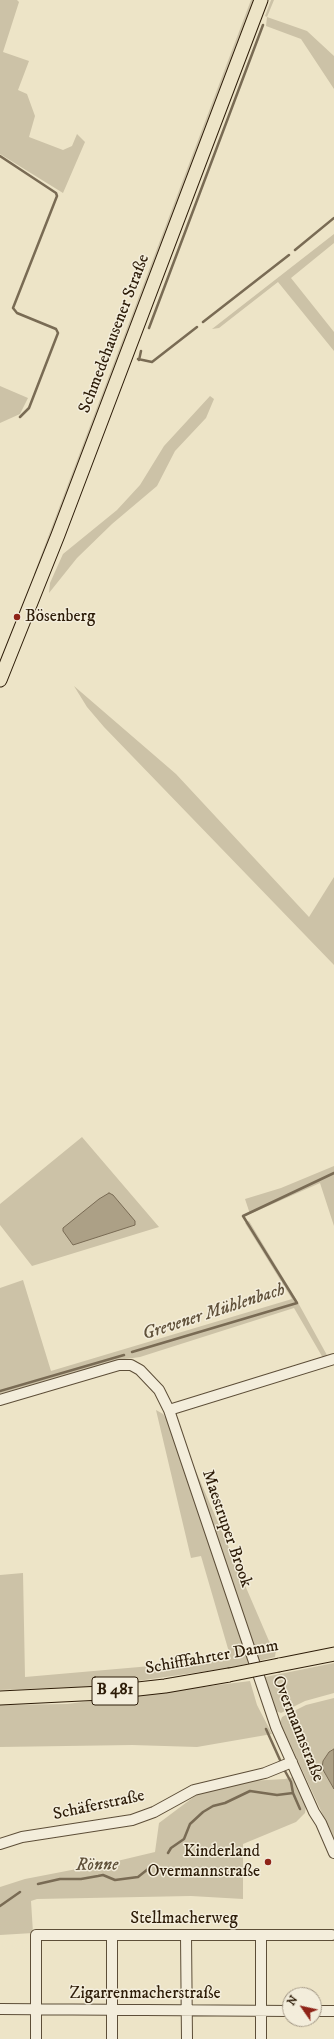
<!DOCTYPE html>
<html>
<head>
<meta charset="utf-8">
<style>
  body { margin:0 }
  #map { position:relative; width:334px; height:2039px; overflow:hidden; background:#ede4c7; font-family:"IM FELL DW Pica",serif }
  canvas { display:block }
  .north { position:absolute; left:282px; top:1987px; width:40px; height:40px; box-sizing:border-box; background:#f3eddb; border:1px solid #a49987; border-radius:50%; rotate:304deg; font-size:11px; font-weight:700; line-height:16px; text-align:center; color:#2d1c08 }
  .north::after { content:''; display:block; margin:auto; width:14px; height:18px; background:#8f2418; clip-path:polygon(50% 0,100% 100%,50% 72%,0 100%) }
</style>
</head>
<body>
<div id="map">
<canvas width="334" height="2039"></canvas>
<div class="north">N</div>
</div>
<script>
const g = document.querySelector('canvas').getContext('2d');
g.lineJoin = 'round';
function fill(path, color) { g.fillStyle = color; g.fill(path, 'evenodd'); }
const poly = rows => new Path2D(rows.map(r => 'M' + r).join(''));
function stroke(path, color, width, dash) { g.strokeStyle = color; g.lineWidth = width; g.lineCap = dash ? 'butt' : 'round'; g.setLineDash(dash || []); g.stroke(path); }
function drawText(font, color, halo, rows, align = 'center') {
  g.font = font + ' "IM FELL DW Pica",serif'; g.lineWidth = 3; g.setLineDash([]); g.textBaseline = 'middle'; g.strokeStyle = halo; g.fillStyle = color; for (const [text, x, y, turn = 0] of rows) {
    g.save(); g.translate(x, y); g.rotate((+turn || 0) * Math.PI / 180); g.textAlign = isNaN(turn) ? turn : align; if (halo) g.strokeText(text, 0, 0); g.fillText(text, 0, 0); g.restore();
  }
}
fill(poly([
  [0,0,17,0,19,2,3,52,29,61,18,90,27,94,35,116,29,137,63,150,72,146,77,134,85,142,63,193,0,154],
  [251,0,256,0,37,575,34,574],
  [271,0,274,0,267,17,307,31,334,56,334,89,301,39,266,26,267,17,265,16],
  [334,234,334,243,291,278,334,332,334,351,278,282,219,328,212,329],
  [0,386,28,398,20,414,0,423],
  [210,396,214,399,206,418,175,451,157,486,112,524,77,558,49,593,50,583,63,554,117,510,140,485,164,446],
  [74,686,176,774,309,917,334,877,334,965,104,727,87,707],
  [82,1137,159,1227,32,1266,0,1225,0,1204],
  [334,1166,334,1226,320,1183,250,1214,245,1199,281,1188],
  [249,1221,296,1299,328,1357,323,1358,294,1308,140,1357,125,1359,0,1395,0,1288,23,1280,51,1371,292,1299,245,1223],
  [156,1410,163,1414,186,1448,269,1641,276,1649,275,1657,229,1668,102,1686,0,1690,0,1575,23,1573,25,1677,231,1659,201,1556,191,1558],
  [334,1663,334,1693,305,1701,281,1713,276,1711,265,1677],
  [250,1681,257,1705,272,1734,197,1747,132,1745,0,1747,0,1705,67,1704],
  [334,1698,334,1749,329,1752,323,1761,322,1768,334,1789,334,1839,280,1722,282,1717,306,1705],
  [293,1777,306,1806,305,1813,296,1822,243,1844,243,1899,191,1896,37,1899,31,1901,33,1933,0,1935,0,1887,25,1879,113,1862,155,1852,159,1823,203,1790,249,1781,285,1779]
]), '#ccc2a7');
const water = poly([
  [109,1193,113,1195,135,1221,135,1225,73,1245,63,1231,63,1228,99,1199,109,1193],
  [334,1749,334,1789,322,1768,323,1761,329,1752,334,1749]
]);
fill(water, '#aca086');
stroke(water, '#796b54', 1);
stroke(poly([
  [0,156,56,193,57,196,13,308,17,313,56,329,58,333,29,408,20,417],
  [295,250,334,218],
  [203,322,289,255],
  [149,328,263,25],
  [138,359,152,362,197,327],
  [139,360,141,351],
  [132,1352,297,1303,243,1216,334,1173],
  [0,1391,124,1355],
  [266,1729,280,1760],
  [285,1771,291,1782,293,1793,300,1809],
  [168,1853,171,1848,184,1839,190,1824,203,1812,213,1806,225,1803,250,1791,277,1795,293,1793],
  [38,1884,60,1879,81,1879,98,1876,103,1875,115,1880,138,1877,153,1865],
  [0,1906,20,1892]
]), '#796b54', 2.5);
const minor = poly([
  [0,1400,119,1365,131,1365,140,1370,159,1390,169,1410,276,1727,314,1812,321,1823,334,1853],
  [169,1410,334,1359],
  [0,1844,22,1837,132,1820,154,1812,194,1790,265,1773,292,1762],
  [112,1935,112,2039],
  [186,1935,187,2039],
  [0,2009,290,2011],
  [314,2011,334,2011],
  [36,2039,36,1935,332,1935],
  [261,2039,261,1935]
]);
const major = poly([
  [0,680,58,535,261,0],
  [279,1665,334,1654],
  [0,1698,102,1693,165,1686,229,1675]
]);
stroke(minor, '#5d4e38', 12);
stroke(major, '#2d1c08', 15);
stroke(minor, '#f3eddb', 10);
stroke(major, '#ede4c7', 13);
const majorBridge = poly([
  [229,1675,279,1665]
]);
stroke(majorBridge, '#2d1c08', 15, []);
stroke(majorBridge, '#ede4c7', 13);
for (const [x, y, r, color] of [
  [17,617,4,"#8f2418"],
  [268,1862,4,"#8f2418"]
]) { const dot = new Path2D(); dot.arc(x, y, r, 0, 2 * Math.PI); g.fillStyle = color; g.fill(dot); stroke(dot, '#f3eddb', 1.5); }
for (const [x, y, w] of [
  [115,1691,46]
]) { const box = new Path2D(); box.roundRect(x - w / 2, y - 14, w, 28, 3); g.fillStyle = '#f3eddb'; g.fill(box); stroke(box, '#2d1c08', 1); }
drawText('bold 16px', '#2d1c08', null, [
  ["B 481",115,1691]
]);
drawText('17px', '#2d1c08', '#f3eddb', [
  ["Schmedehausener Straße",115,334,-69],
  ["Maestruper Brook",226,1529,71],
  ["Schifffahrter Damm",212,1658,-10],
  ["Overmannstraße",297,1729,68],
  ["Schäferstraße",99,1806,-12],
  ["Stellmacherweg",184,1919],
  ["Zigarrenmacherstraße",145,1994]
]);
drawText('17px', '#2d1c08', '#f3eddb', [
  ["Bösenberg",25,617],
  ["Kinderland",260,1852,"right"],
  ["Overmannstraße",260,1872,"right"]
], 'left');
drawText('italic 18px', '#60513a', '#f3eddb', [
  ["Grevener Mühlenbach",214,1313,-18],
  ["Rönne",97,1866,-1]
]);
</script>
</body>
</html>
